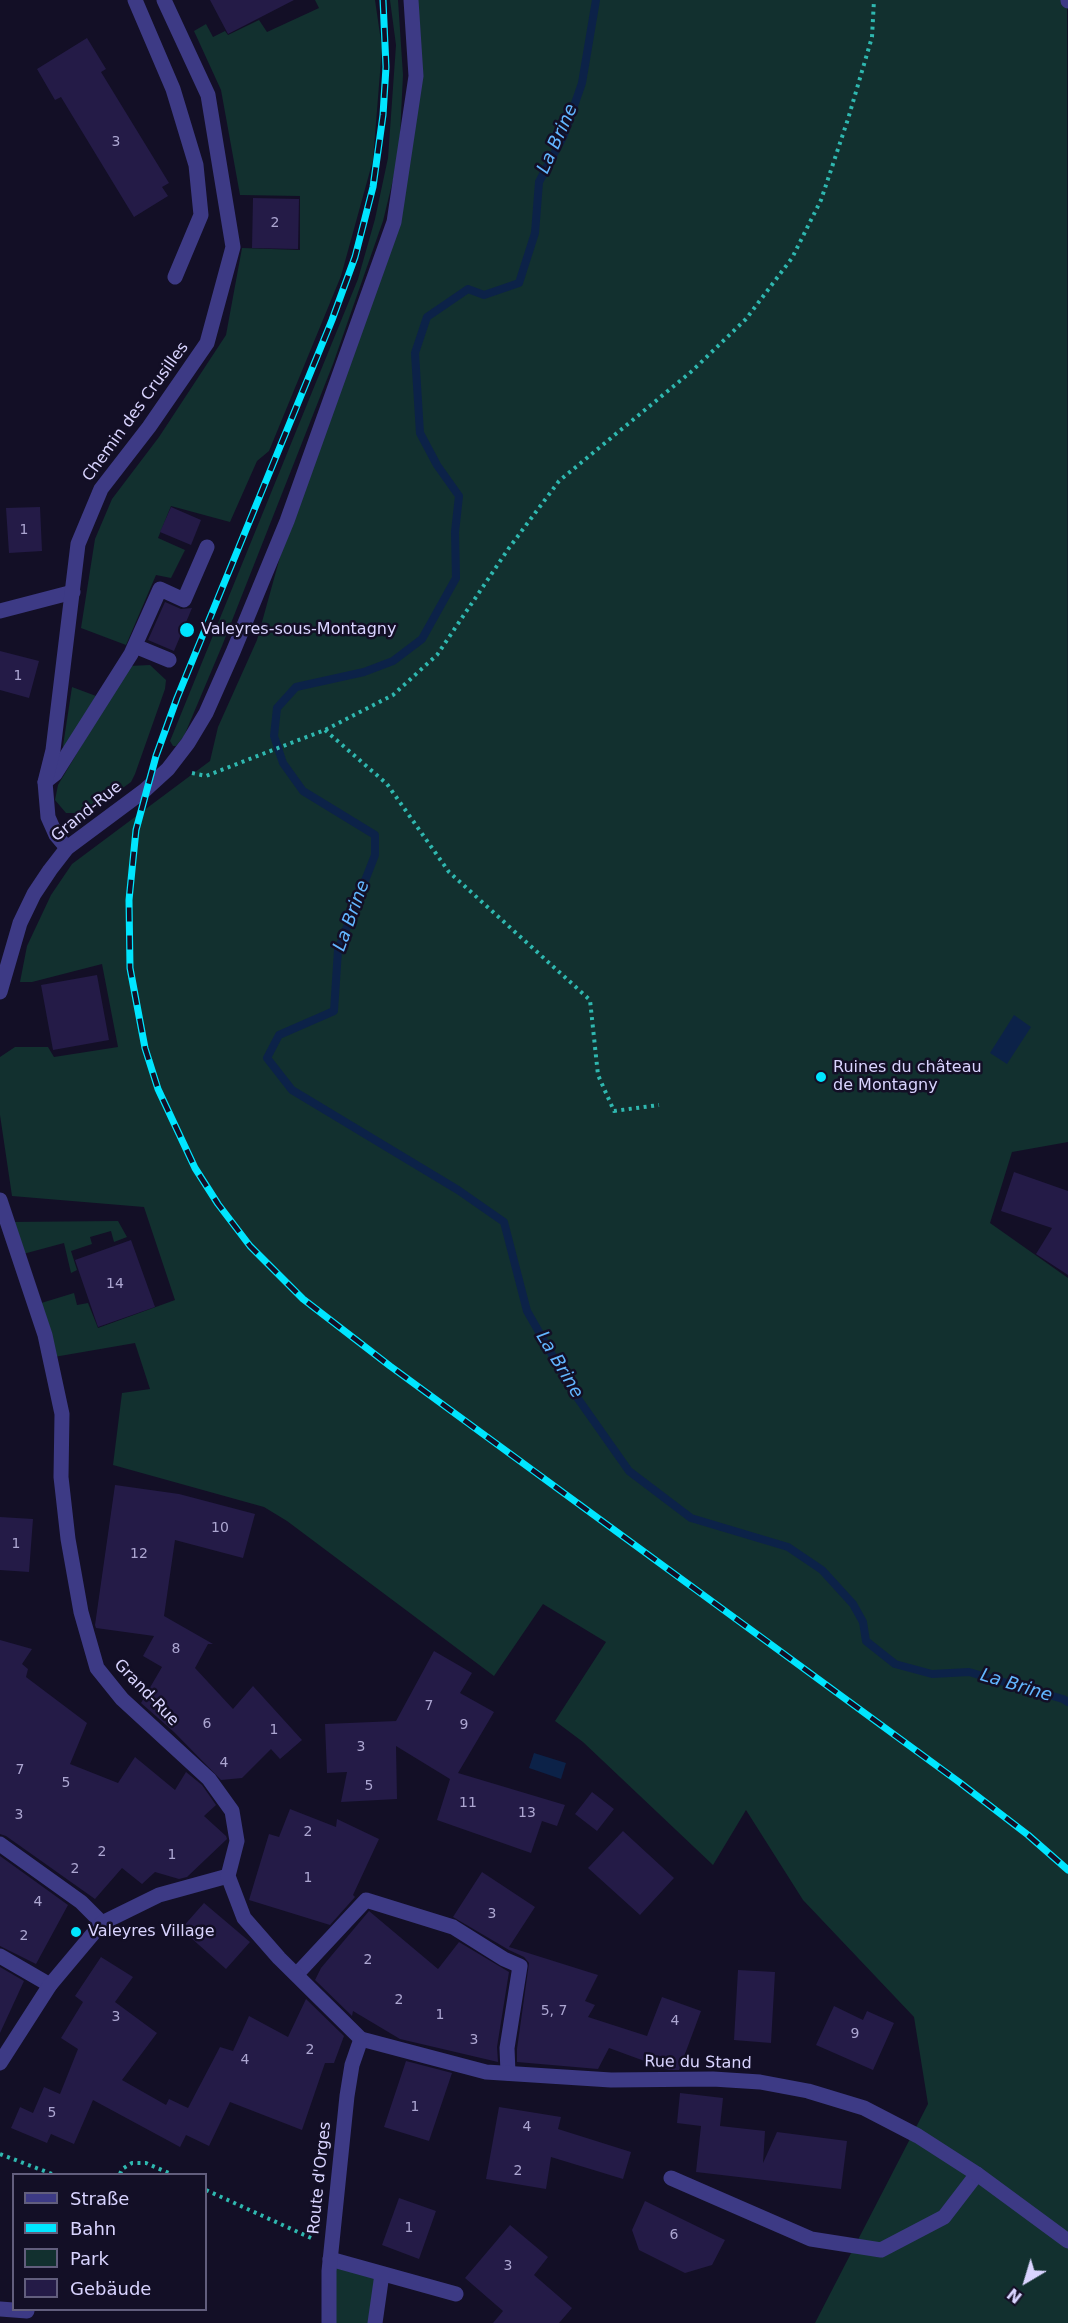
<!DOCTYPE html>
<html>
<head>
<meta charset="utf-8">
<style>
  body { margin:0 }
  #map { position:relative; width:1068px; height:2323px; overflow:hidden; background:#130f26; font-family:"DejaVu Sans",sans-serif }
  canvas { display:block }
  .legend { position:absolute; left:12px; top:2173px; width:195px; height:138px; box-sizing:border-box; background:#130f26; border:2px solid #625e7d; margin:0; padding:8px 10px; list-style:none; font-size:18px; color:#d9d4ff }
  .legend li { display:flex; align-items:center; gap:12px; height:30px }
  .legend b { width:30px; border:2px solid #625e7d }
  .north { position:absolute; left:996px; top:2251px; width:60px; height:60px; -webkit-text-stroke:4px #130f26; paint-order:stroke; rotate:218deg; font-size:16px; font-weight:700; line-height:24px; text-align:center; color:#d9d4ff }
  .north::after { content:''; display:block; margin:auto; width:21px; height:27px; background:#d9d4ff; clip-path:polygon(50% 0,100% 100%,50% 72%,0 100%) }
</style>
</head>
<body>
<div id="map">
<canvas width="1068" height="2323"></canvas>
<ul class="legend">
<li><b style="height:8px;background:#3d3a85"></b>Straße</li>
<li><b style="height:8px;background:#00e5ff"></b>Bahn</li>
<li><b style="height:16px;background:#12302f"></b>Park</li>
<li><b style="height:16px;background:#241b47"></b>Gebäude</li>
</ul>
<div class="north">N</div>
</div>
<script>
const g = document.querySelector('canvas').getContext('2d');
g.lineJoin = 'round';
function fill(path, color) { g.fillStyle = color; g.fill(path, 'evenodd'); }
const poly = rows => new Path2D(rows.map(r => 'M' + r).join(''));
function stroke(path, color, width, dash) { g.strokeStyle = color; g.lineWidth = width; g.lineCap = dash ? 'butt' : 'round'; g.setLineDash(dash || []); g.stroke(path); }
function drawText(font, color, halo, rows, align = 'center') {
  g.font = font + ' "DejaVu Sans",sans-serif'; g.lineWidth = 5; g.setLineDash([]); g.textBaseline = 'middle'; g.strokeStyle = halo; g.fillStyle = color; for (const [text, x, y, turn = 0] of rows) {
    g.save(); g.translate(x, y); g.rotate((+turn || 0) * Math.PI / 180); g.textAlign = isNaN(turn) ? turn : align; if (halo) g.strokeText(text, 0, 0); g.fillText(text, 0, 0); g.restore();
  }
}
fill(poly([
  [315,0,375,0,382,48,373,160,341,276,269,451,257,461,230,522,171,506,158,538,185,550,171,578,156,575,126,645,81,628,95,539,112,499,159,437,226,335,242,248,300,250,300,196,240,195,221,90,194,31,206,24,213,37,225,31,228,35,259,20,267,32,319,8],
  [390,0,398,0,403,75,399,155,383,221,333,364,222,646,184,736,176,746,173,746,170,741,358,279,375,219,388,158,396,45],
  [413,0,1067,0,1068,1142,1012,1152,990,1223,1068,1278,1068,2323,815,2323,928,2104,914,2017,803,1900,746,1810,713,1865,583,1742,555,1721,606,1642,543,1604,494,1676,287,1521,264,1507,113,1465,122,1393,150,1389,135,1343,54,1357,38,1304,74,1293,77,1305,88,1303,98,1328,175,1300,144,1207,12,1196,0,1115,0,1057,15,1047,48,1047,54,1057,118,1047,102,964,32,982,20,982,27,946,51,895,72,864,210,761,218,727,257,640,290,521,396,222,418,76],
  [150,665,166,680,165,689,135,774,131,782,88,813,66,813,55,800,58,785,129,666],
  [72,687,96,696,63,750,63,746],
  [118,1221,127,1237,114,1242,111,1231,90,1237,92,1244,71,1251,77,1270,71,1273,64,1243,23,1254,11,1222],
  [333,2263,378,2277,372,2323,332,2323]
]), '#12302f');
fill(poly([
  [1014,1015,1031,1027,1007,1064,990,1053],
  [534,1753,566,1763,561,1779,529,1768]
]), '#0c2248');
stroke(poly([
  [596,0,582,83,564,135,539,182,535,233,519,283,484,295,468,289,427,317,415,353,420,433,437,465,459,496,455,532,456,578,422,639,393,661,364,672,296,687,277,708,274,736,283,763,303,791,375,835,375,855,338,950,334,1011,279,1035,267,1058,292,1090,458,1190,504,1222,527,1311,574,1393,629,1471,691,1518,788,1547,822,1570,853,1604,863,1622,866,1641,895,1664,932,1674,969,1672,1063,1699,1068,1702]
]), '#0c2248', 8);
fill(poly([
  [210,0,294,0,228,34],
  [87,38,106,69,101,72,169,183,162,187,168,196,134,217,61,97,55,100,37,69],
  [253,198,299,199,298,249,252,248],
  [40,507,42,551,9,553,6,508],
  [171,507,201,520,191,545,160,532],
  [165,602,181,609,192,608,174,651,148,640],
  [0,651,39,661,29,698,0,690],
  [97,975,109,1040,53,1050,41,985],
  [1014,1172,1068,1191,1068,1275,1036,1254,1052,1228,1001,1211],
  [131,1240,155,1307,98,1327,75,1260],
  [115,1485,179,1494,255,1514,243,1558,175,1540,164,1616,213,1644,208,1644,195,1668,233,1709,253,1686,302,1740,280,1759,271,1749,242,1778,221,1780,174,1732,141,1703,162,1667,143,1656,154,1636,96,1628,95,1625],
  [0,1517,33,1519,29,1572,0,1570],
  [0,1640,32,1649,22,1664,28,1669,26,1677,87,1723,70,1764,118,1783,135,1757,175,1790,186,1772,202,1785,216,1805,204,1816,226,1836,227,1839,187,1877,179,1879,155,1872,142,1884,122,1868,95,1899,6,1836,0,1834],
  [434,1651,472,1673,460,1693,494,1712,458,1773,565,1805,557,1826,542,1821,531,1853,437,1820,450,1779,396,1746,397,1799,341,1802,347,1772,327,1773,325,1724,396,1721],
  [592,1792,614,1809,597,1831,575,1814],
  [290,1809,336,1827,337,1819,379,1839,353,1895,355,1897,330,1925,249,1900,269,1834,279,1837],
  [623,1831,674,1878,640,1915,588,1868],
  [0,1856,68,1905,36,1964,0,1946],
  [482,1872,535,1907,509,1947,598,1975,585,2001,595,2005,588,2017,647,2036,662,1997,701,2011,679,2070,669,2070,609,2048,598,2069,517,2062,517,2049,529,1963,524,1957,509,1950,453,1917],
  [204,1903,250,1942,226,1969,181,1929],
  [369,1911,438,1969,459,1942,509,1972,497,2047,498,2062,400,2039,353,2011,352,2016,315,1980,321,1968],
  [101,1957,133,1977,115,2002,157,2033,122,2080,166,2105,169,2099,188,2108,220,2047,233,2051,249,2016,288,2037,306,1999,344,2036,334,2063,325,2063,302,2130,230,2102,209,2146,186,2135,180,2147,93,2100,74,2144,51,2134,47,2143,11,2128,20,2107,33,2113,44,2087,60,2094,78,2049,61,2038,83,2002,75,1996],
  [0,1967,24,1981,0,2033],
  [738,1970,775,1972,771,2043,734,2040],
  [834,2006,863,2020,867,2011,894,2023,873,2070,816,2045],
  [406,2061,452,2073,429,2141,384,2127],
  [680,2093,723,2098,720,2126,765,2131,763,2163,777,2132,847,2141,841,2189,696,2172,701,2126,677,2123],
  [499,2107,561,2117,558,2129,631,2152,623,2179,551,2157,546,2189,486,2179],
  [399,2198,436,2211,419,2259,382,2245],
  [645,2201,725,2240,712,2265,685,2273,639,2250,632,2230],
  [510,2225,548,2257,534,2275,572,2308,559,2323,493,2323,503,2311,465,2278]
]), '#241b47');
stroke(poly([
  [325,730,387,784,449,872,590,1000,598,1075,614,1111,659,1105],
  [192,773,206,776,296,741,325,730,393,695,437,655,509,548,559,481,692,371,746,319,792,258,821,200,848,119,872,37,874,0],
  [0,2154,52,2174],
  [120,2174,122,2169,132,2163,146,2163,171,2174],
  [206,2190,311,2238]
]), '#2fb8b0', 4, [3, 4.5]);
stroke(poly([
  [135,0,173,89,196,165,201,215,175,277],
  [1068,0,1068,1],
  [0,611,73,592],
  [135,646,169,660],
  [45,782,55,774,131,654,160,589,184,600,207,547],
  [0,1844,81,1902,102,1923],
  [0,1956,50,1985],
  [297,1974,366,1900,453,1927,504,1959,520,1966,507,2048,508,2073],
  [671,2178,811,2239,881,2250,944,2217,977,2174],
  [330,2259,456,2294],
  [0,2309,27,2311],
  [375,2323,382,2274]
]), '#3d3a85', 15);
stroke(poly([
  [67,848,56,835,48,817,45,782,53,750,78,544,101,489,149,427,207,343,233,247,208,95,164,0],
  [361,2039,486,2072,611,2080,713,2079,760,2082,808,2091,864,2108,918,2136,977,2174,1068,2241],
  [0,2063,50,1985,102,1923,159,1895,228,1876]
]), '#3d3a85', 15);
stroke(poly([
  [0,992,20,923,34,894,50,870,67,848,145,790,168,769,188,743,206,713,233,652,287,521,394,222,416,76,411,0],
  [0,1200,45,1335,62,1414,61,1477,68,1539,81,1612,97,1668,122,1699,209,1779,232,1811,237,1841,228,1876,244,1918,279,1958,361,2039,352,2065,347,2096,329,2271,329,2323]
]), '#3d3a85', 15);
const rail = poly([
  [383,0,386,67,383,115,373,187,355,257,332,320,177,698,156,756,136,830,129,900,130,968,145,1048,158,1089,195,1168,218,1204,250,1246,303,1299,390,1366,959,1782,1028,1835,1068,1870]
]);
stroke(rail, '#00e5ff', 7);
stroke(rail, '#130f26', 4.5, [14]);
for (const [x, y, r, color] of [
  [187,630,8,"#00e5ff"],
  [821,1077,6,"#00e5ff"],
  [76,1932,6,"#00e5ff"]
]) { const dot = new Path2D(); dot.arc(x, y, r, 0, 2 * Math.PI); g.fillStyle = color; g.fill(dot); stroke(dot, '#130f26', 2); }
drawText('14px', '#aca6d1', null, [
  ["3",116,142],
  ["2",275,223],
  ["1",24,530],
  ["1",18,676],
  ["14",115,1284],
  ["10",220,1528],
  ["1",16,1544],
  ["12",139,1554],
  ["8",176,1649],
  ["7",429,1706],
  ["6",207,1724],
  ["9",464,1725],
  ["1",274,1730],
  ["3",361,1747],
  ["4",224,1763],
  ["7",20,1770],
  ["5",66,1783],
  ["5",369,1786],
  ["11",468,1803],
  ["13",527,1813],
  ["3",19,1815],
  ["2",308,1832],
  ["2",102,1852],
  ["1",172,1855],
  ["2",75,1869],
  ["1",308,1878],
  ["4",38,1902],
  ["3",492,1914],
  ["2",24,1936],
  ["2",368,1960],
  ["2",399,2000],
  ["5, 7",554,2011],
  ["1",440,2015],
  ["3",116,2017],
  ["4",675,2021],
  ["9",855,2034],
  ["3",474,2040],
  ["2",310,2050],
  ["4",245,2060],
  ["1",415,2107],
  ["5",52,2113],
  ["4",527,2127],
  ["2",518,2171],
  ["1",409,2228],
  ["6",674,2235],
  ["3",508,2266]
]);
drawText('16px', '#d9d4ff', '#130f26', [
  ["Chemin des Crusilles",136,412,-54],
  ["Grand-Rue",87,812,-39],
  ["Grand-Rue",146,1693,46],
  ["Rue du Stand",698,2063,1],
  ["Route d'Orges",320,2178,-84]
]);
drawText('16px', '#d9d4ff', '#130f26', [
  ["Valeyres-sous-Montagny",201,630],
  ["Ruines du château",833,1068],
  ["de Montagny",833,1086],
  ["Valeyres Village",88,1932]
], 'left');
drawText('italic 18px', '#62b6ff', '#130f26', [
  ["La Brine",558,139,-66],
  ["La Brine",352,916,-70],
  ["La Brine",559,1365,59],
  ["La Brine",1016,1686,17]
]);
</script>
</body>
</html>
